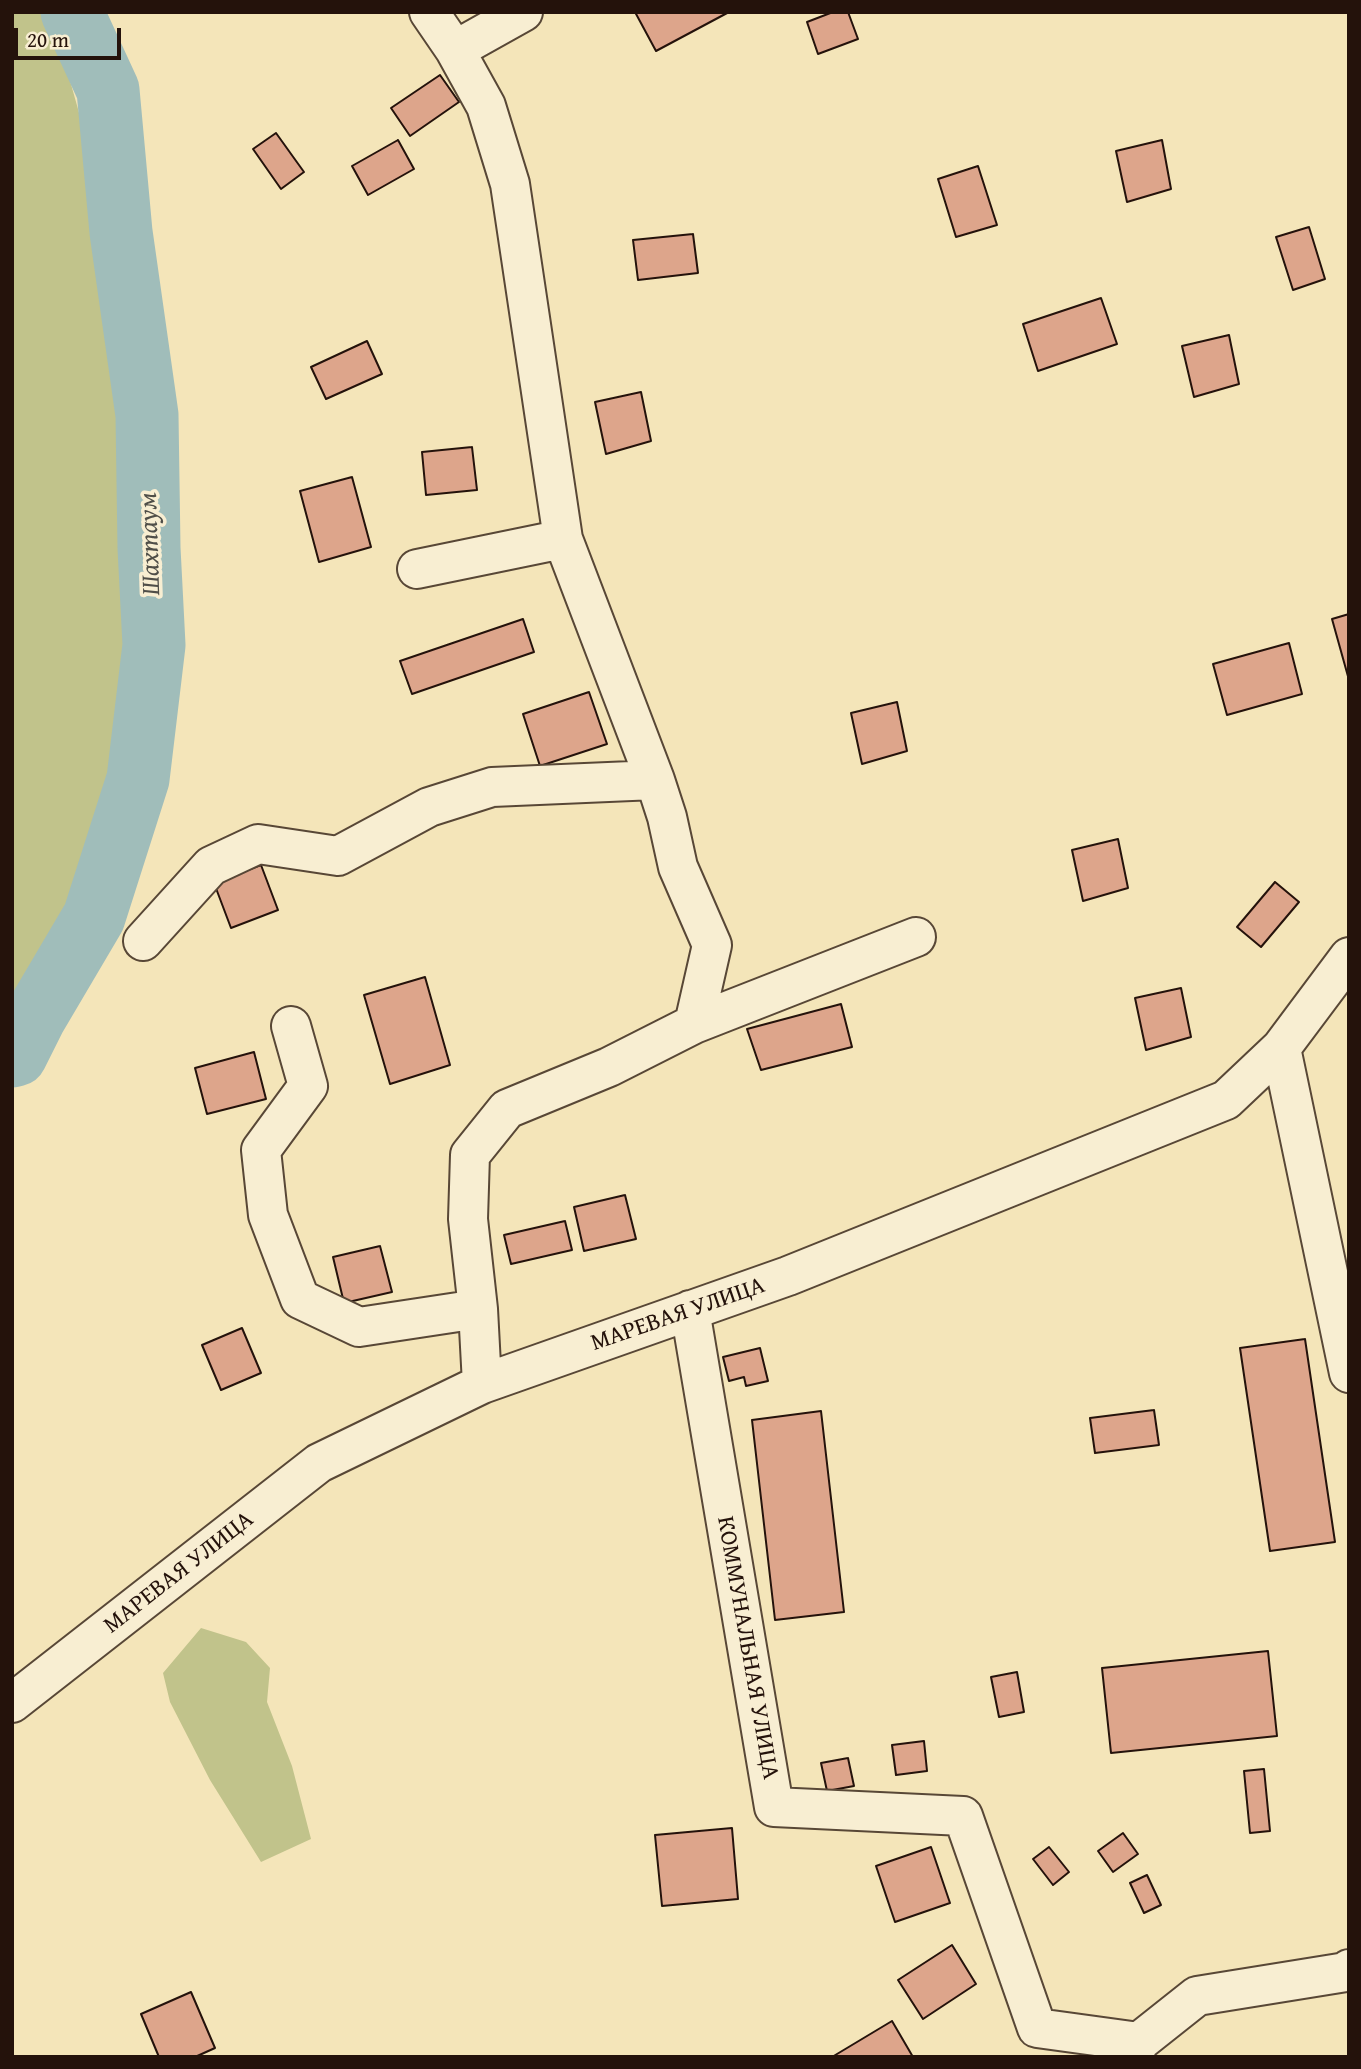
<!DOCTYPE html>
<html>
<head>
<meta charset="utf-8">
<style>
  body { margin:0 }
  #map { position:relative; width:1361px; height:2069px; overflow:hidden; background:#f4e5b9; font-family:"Gentium Book Plus",serif }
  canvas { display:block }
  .frame { position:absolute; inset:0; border:14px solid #24120b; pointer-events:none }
  .scale { position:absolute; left:14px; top:28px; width:107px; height:32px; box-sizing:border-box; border:4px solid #24120b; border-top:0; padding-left:9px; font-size:21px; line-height:24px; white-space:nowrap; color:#24120b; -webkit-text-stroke:5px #f8eed2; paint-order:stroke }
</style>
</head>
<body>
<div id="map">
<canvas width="1361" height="2069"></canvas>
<div class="frame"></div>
<div class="scale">20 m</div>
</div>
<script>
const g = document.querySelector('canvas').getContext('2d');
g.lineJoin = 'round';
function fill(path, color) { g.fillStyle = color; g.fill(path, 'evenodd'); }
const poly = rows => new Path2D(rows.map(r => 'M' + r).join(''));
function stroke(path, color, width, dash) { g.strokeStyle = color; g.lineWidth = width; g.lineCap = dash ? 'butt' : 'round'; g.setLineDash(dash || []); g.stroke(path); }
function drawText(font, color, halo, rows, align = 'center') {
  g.font = font + ' "Gentium Book Plus",serif'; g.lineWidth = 7; g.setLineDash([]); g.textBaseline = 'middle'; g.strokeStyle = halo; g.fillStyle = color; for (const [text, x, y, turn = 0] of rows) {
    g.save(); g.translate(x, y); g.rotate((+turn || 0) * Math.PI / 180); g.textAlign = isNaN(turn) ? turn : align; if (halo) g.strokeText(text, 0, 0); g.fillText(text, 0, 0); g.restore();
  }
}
fill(poly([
  [12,12,54,12,54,24,89,148,107,301,126,538,125,732,73,904,12,1022],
  [201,1628,246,1642,270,1668,267,1702,292,1766,311,1839,261,1862,210,1780,170,1702,163,1673]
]), '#c1c38b');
stroke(poly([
  [12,1056,16,1055,35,1017,94,917,138,779,154,645,149,548,147,415,121,232,108,90,72,12]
]), '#a0bdba', 63);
const building = poly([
  [635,12,729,12,656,51,635,12],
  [833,12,848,12,858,39,818,54,807,22,833,12],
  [440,75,459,102,410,136,391,108,440,75],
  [276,133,304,172,281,189,253,149,276,133],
  [398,140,414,169,368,195,352,166,398,140],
  [1162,140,1171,189,1127,202,1116,151,1162,140],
  [978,166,997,225,956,237,938,179,978,166],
  [1309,227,1325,279,1293,290,1276,237,1309,227],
  [693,234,698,273,638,280,633,240,693,234],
  [1101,298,1117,344,1038,371,1023,324,1101,298],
  [1229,335,1239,384,1194,397,1182,346,1229,335],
  [367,341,382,374,326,399,311,367,367,341],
  [641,392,651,441,606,454,595,402,641,392],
  [472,447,477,490,426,495,422,452,472,447],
  [352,477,371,547,319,562,300,491,352,477],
  [1349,614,1349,680,1332,619,1349,614],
  [523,619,534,652,412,694,400,661,523,619],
  [1289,643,1302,694,1227,715,1213,664,1289,643],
  [589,692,607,744,540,766,523,714,589,692],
  [897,702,907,751,862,764,851,713,897,702],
  [1118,839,1128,888,1083,901,1072,850,1118,839],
  [261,865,278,910,231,928,214,883,261,865],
  [1275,882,1299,902,1261,947,1237,927,1275,882],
  [425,977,450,1065,390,1084,364,995,425,977],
  [1181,988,1191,1037,1146,1050,1135,998,1181,988],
  [841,1004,852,1047,761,1070,747,1029,841,1004],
  [254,1052,266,1099,207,1114,195,1068,254,1052],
  [625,1195,636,1239,584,1251,574,1207,625,1195],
  [565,1221,572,1250,511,1264,504,1235,565,1221],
  [380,1246,392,1292,344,1303,333,1257,380,1246],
  [242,1328,261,1373,221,1390,202,1345,242,1328],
  [1305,1339,1335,1542,1270,1551,1240,1348,1305,1339],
  [760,1348,768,1381,746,1386,744,1377,729,1381,723,1357,760,1348],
  [1154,1410,1159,1445,1095,1453,1090,1418,1154,1410],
  [821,1411,844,1612,775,1620,752,1420,821,1411],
  [1268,1651,1277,1736,1111,1753,1102,1668,1268,1651],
  [1017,1672,1024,1712,999,1717,991,1677,1017,1672],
  [924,1741,927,1771,896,1775,892,1745,924,1741],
  [848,1758,854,1786,827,1791,821,1763,848,1758],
  [1264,1769,1270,1831,1250,1833,1244,1771,1264,1769],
  [732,1828,738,1899,662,1906,655,1835,732,1828],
  [1123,1833,1138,1854,1113,1872,1098,1851,1123,1833],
  [931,1847,950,1903,895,1922,876,1866,931,1847],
  [1049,1847,1069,1872,1053,1885,1033,1859,1049,1847],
  [1147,1875,1161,1905,1144,1913,1130,1883,1147,1875],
  [952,1945,976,1984,923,2019,898,1980,952,1945],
  [191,1992,215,2048,195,2057,159,2057,141,2014,191,1992],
  [892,2021,913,2057,832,2057,892,2021]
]);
fill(building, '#dda58b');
stroke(building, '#24120b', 2);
const minor = poly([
  [429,12,455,50],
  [523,12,455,50,486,106,510,184,563,539,655,780],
  [417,569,563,539],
  [143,941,211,866,258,844,338,856,429,807,492,787,655,780,667,817,678,867,712,945,694,1024,609,1067,507,1109,470,1155,468,1219,478,1309,482,1384],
  [694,1024,916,937],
  [291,1026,308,1086,261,1150,268,1215,300,1299,359,1327,478,1309],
  [1281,1048,1349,1373],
  [690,1310,774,1807,963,1816,1037,2028,1139,2042,1133,2057],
  [12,1703,319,1463,482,1384,788,1276,1226,1100,1281,1048,1349,957],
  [1139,2042,1197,1996,1346,1972,1349,1969]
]);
stroke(minor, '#584736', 42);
stroke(minor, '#f8eed2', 38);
drawText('24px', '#24120b', '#f8eed2', [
  ["МАРЕВАЯ УЛИЦА",678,1315,-19],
  ["МАРЕВАЯ УЛИЦА",179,1573,-38],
  ["КОММУНАЛЬНАЯ УЛИЦА",747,1648,80]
]);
drawText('italic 26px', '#4f4e48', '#f8eed2', [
  ["Шахтаум",151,544,-92]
]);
</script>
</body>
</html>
